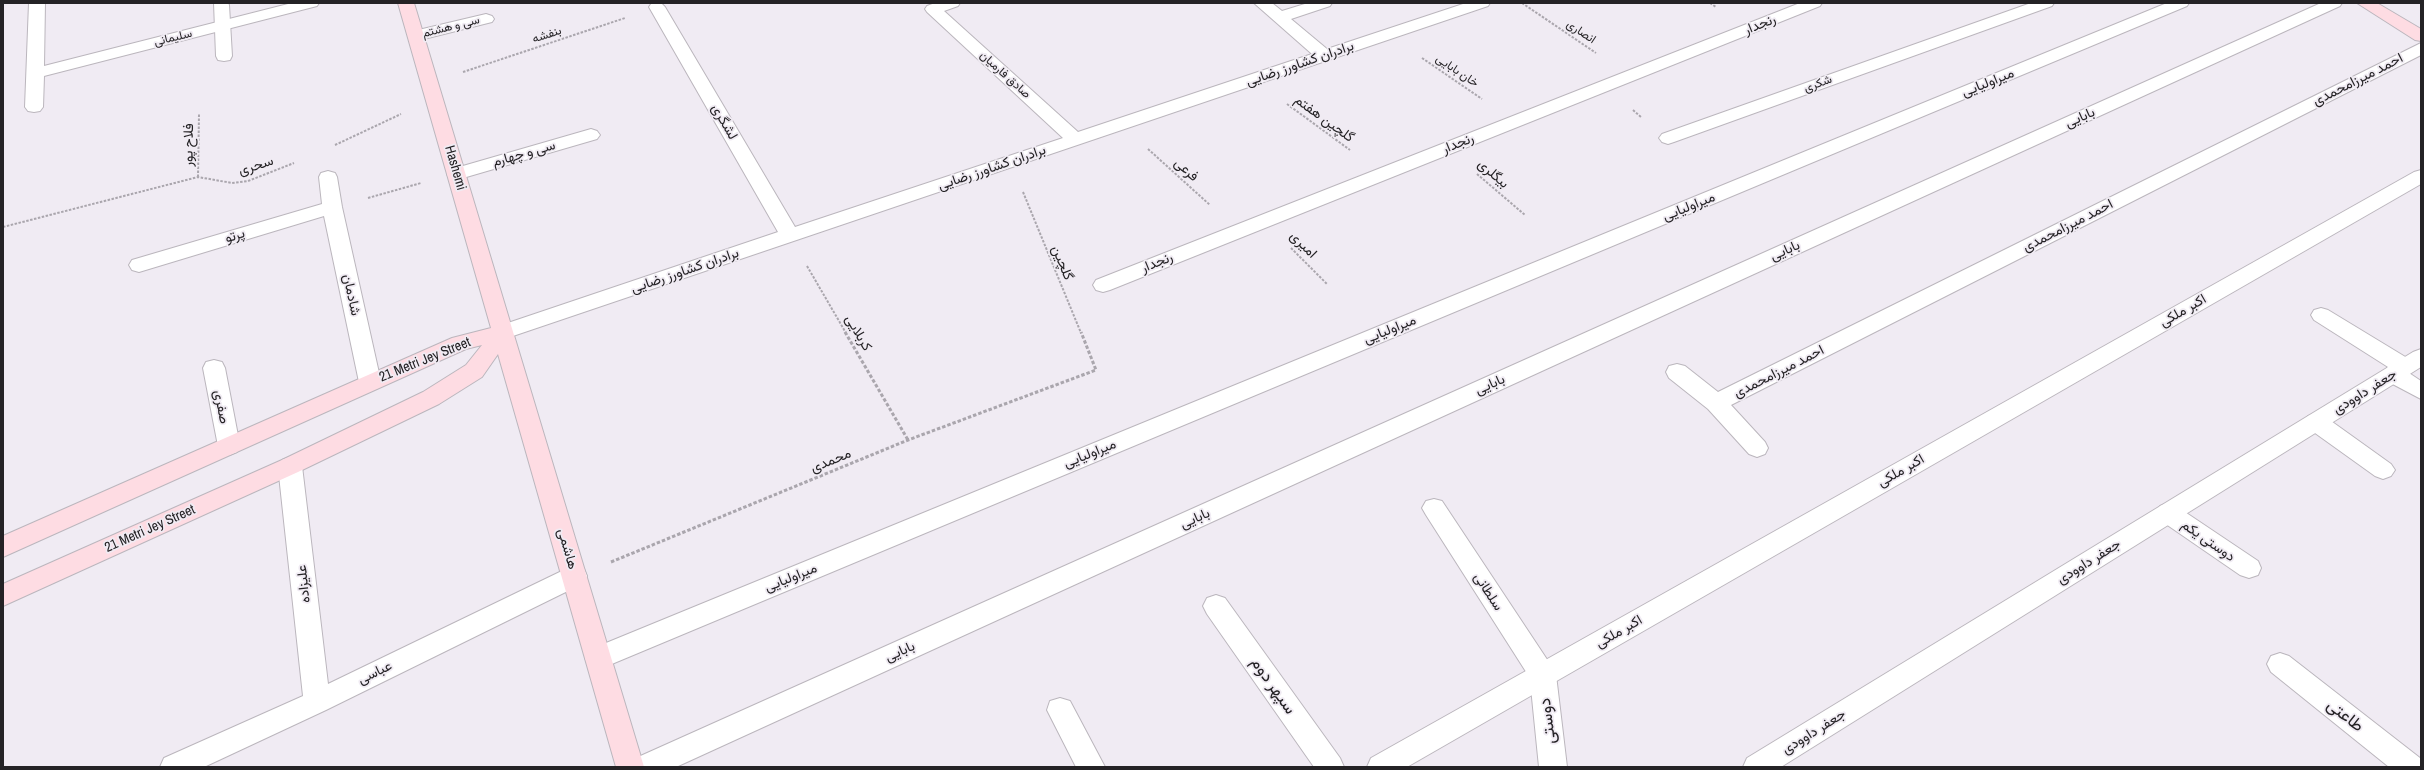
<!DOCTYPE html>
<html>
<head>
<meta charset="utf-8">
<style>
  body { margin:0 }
  #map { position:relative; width:2424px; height:770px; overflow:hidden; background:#f0ebf3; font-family:"Archivo Narrow",sans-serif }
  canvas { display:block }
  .frame { position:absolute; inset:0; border:4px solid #242225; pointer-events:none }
</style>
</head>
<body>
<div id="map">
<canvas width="2424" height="770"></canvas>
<div class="frame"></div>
</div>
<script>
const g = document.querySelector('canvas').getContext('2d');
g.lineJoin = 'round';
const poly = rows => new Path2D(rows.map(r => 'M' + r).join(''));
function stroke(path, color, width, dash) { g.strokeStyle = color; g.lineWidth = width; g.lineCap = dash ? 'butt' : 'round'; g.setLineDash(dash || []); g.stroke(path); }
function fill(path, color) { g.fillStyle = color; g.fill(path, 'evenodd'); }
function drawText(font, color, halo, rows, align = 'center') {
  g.font = font + ' "Archivo Narrow",Vazirmatn,sans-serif'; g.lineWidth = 3.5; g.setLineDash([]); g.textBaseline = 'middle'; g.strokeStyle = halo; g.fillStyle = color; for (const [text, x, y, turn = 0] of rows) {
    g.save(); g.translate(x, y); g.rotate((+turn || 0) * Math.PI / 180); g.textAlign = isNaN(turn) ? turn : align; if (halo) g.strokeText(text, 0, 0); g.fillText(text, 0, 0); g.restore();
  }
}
const lane = poly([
  [214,3,228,3,229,5,232,56,230,60,224,61,218,60,216,56,214,3],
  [486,14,492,16,494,19,492,22,416,41,410,40,408,36,410,32,486,14],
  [591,129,597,131,600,135,597,139,456,180,449,178,447,174,449,170,591,129],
  [2321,308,2328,310,2412,361,2415,367,2409,373,2421,381,2421,399,2385,380,2382,374,2388,367,2314,320,2311,315,2314,310,2321,308],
  [214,360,222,362,225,368,240,446,237,452,229,455,221,452,218,446,203,368,206,362,214,360],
  [2316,414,2324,416,2391,464,2395,470,2391,476,2383,479,2375,476,2308,428,2305,422,2308,416,2316,414],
  [1434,499,1442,501,1552,667,1556,675,1567,767,1539,767,1530,678,1426,515,1422,508,1426,501,1434,499],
  [2168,503,2176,506,2258,561,2261,568,2258,575,2249,578,2240,575,2160,520,2156,513,2160,506,2168,503],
  [1216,595,1225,598,1340,758,1344,767,1314,767,1207,614,1203,606,1207,598,1216,595],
  [2280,653,2289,656,2420,758,2421,767,2389,767,2271,672,2267,664,2271,656,2280,653],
  [1060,698,1070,701,1105,767,1076,767,1047,710,1050,701,1060,698]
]);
const street = poly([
  [29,3,45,3,44,66,292,3,319,3,317,6,44,76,43,107,40,111,34,112,28,111,25,107,29,3],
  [661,3,665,7,795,227,1063,138,927,12,925,9,927,6,935,3,960,3,958,6,944,11,1078,132,1312,54,1254,3,1272,3,1282,11,1308,3,1332,3,1330,6,1291,19,1327,49,1466,3,1490,3,1488,6,510,337,503,339,496,337,492,332,496,327,778,232,649,7,651,4,661,3],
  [1800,3,1822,3,1820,6,1110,290,1103,292,1096,290,1093,285,1096,280,1800,3],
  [2031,3,2054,3,2052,6,1674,142,1668,144,1662,142,1659,138,1662,134,2031,3],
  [2167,3,2189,3,2187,6,607,666,598,669,589,666,585,658,589,650,2167,3],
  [2321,3,2342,3,2340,6,676,767,632,767,636,758,2321,3],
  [2421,43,2421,55,1731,405,1765,442,1768,448,1765,454,1757,457,1749,454,1708,409,1669,378,1666,372,1669,366,1677,364,1685,366,1718,392,2421,43],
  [2421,170,2421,184,1407,767,1367,767,1371,758,2414,172,2421,170],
  [328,171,335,173,337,177,342,207,381,382,378,388,370,390,362,388,359,382,324,216,139,272,132,270,129,265,132,260,322,204,319,177,321,173,328,171],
  [2421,349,2421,367,1781,767,1743,767,1747,758,2413,352,2421,349],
  [290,457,298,460,302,466,328,684,566,569,575,566,584,569,587,576,584,583,326,710,204,767,160,767,164,758,303,696,278,466,282,460,290,457]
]);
const secondary = poly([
  [398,3,414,3,644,767,616,767,498,354,482,377,439,404,298,472,3,606,3,584,282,460,423,392,466,365,482,345,466,349,3,557,3,536,452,338,491,328,398,3],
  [2357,3,2377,3,2421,29,2421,41,2415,40,2357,3]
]);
stroke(lane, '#bbb6bd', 2);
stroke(street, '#bbb6bd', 2);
stroke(secondary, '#bbb6bd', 2);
stroke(poly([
  [1522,3,1596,53],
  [1710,3,1716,7],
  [1422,58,1482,99],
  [463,72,625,18],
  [1287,104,1350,150],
  [1633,110,1641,117],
  [335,145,401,114],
  [1148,149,1210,205],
  [1477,174,1525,215],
  [198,177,199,114],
  [1023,192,1081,333],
  [368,198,421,183],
  [3,227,198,177,232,183,248,181,294,163],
  [1291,248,1327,284],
  [807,266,846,333]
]), '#aaa6ad', 2, [2.5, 1.5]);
stroke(poly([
  [845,332,908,440],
  [611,562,908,440,1096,370,1081,332]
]), '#aaa6ad', 3, [3.5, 2]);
fill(lane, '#fff');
fill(street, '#fff');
fill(secondary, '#fedce3');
drawText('12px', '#242225', '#f0ebf3', [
  ["سی و هشتم",451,27,-14],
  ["انصاری",1581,32,34],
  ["بنفشه",547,35,-18],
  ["سلیمانی",173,38,-14],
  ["خان بابایی",1457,71,34],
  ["صادق فارمیان",1005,75,42],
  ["شکری",1818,84,-20]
]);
drawText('14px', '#242225', '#f0ebf3', [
  ["رنجدار",1760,25,-22],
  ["برادران کشاورز رضایی",1300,64,-19],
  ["احمد میرزامحمدی",2358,80,-27],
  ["میراولیایی",1988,83,-22],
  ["بابایی",2080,118,-24],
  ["گلچین هفتم",1324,119,36],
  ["لشگری",724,122,60],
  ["رنجدار",1458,144,-22],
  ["فلاح پور",189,145,-89],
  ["سی و چهارم",524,154,-16],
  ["سحری",256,166,-18],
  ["Hashemi",455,168,74],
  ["برادران کشاورز رضایی",992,168,-19],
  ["فرعی",1186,170,42],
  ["بیگلری",1493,174,41],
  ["میراولیایی",1689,207,-22],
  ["احمد میرزامحمدی",2068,226,-27],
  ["پرتو",235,236,-17],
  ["امیری",1303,245,45],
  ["بابایی",1785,251,-24],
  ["گلچین",1062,263,68],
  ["رنجدار",1157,263,-22],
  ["برادران کشاورز رضایی",685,271,-19],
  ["شادمان",351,295,78],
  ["اکبر ملکی",2183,311,-30],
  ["میراولیایی",1390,330,-22],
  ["کربلایی",858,333,60],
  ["21 Metri Jey Street",425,360,-22],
  ["احمد میرزامحمدی",1779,372,-27],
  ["بابایی",1490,385,-24],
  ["جعفر داوودی",2365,392,-32],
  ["صفری",221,407,79],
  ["میراولیایی",1090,454,-22],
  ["محمدی",831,461,-22],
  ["اکبر ملکی",1901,471,-30],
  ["بابایی",1195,519,-24],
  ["21 Metri Jey Street",150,529,-24],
  ["دوستی یکم",2208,541,35],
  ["هاشمی",567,549,74],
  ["جعفر داوودی",2089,562,-32],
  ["میراولیایی",791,578,-22],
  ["علیزاده",304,584,-96],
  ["سلطانی",1488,592,57],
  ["اکبر ملکی",1619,632,-30],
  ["بابایی",900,652,-24],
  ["عباسی",375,673,-26],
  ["جعفر داوودی",1814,732,-32]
]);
drawText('17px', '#242225', '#f0ebf3', [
  ["سپهر دوم",1273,686,55],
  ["طاعتی",2345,716,38],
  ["دوستی",1548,721,-97]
]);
</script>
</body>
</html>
